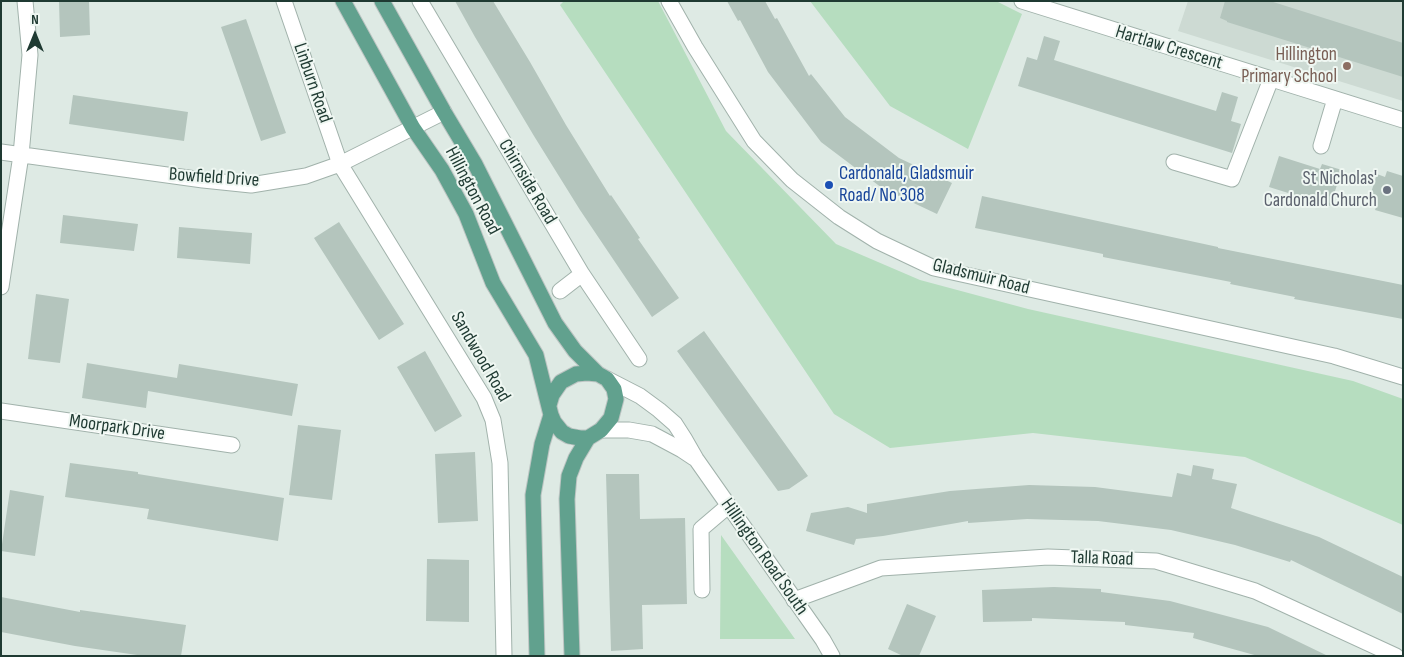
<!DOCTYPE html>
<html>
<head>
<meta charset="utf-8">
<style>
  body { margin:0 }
  #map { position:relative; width:1404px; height:657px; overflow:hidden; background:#deeae4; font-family:"Sofia Sans Condensed",sans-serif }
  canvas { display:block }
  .frame { position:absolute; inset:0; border:2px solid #1f3a32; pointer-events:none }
  .north { position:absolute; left:10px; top:10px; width:50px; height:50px; -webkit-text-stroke:4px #eff7f2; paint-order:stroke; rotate:0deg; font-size:14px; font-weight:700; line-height:20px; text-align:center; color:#1f3a32 }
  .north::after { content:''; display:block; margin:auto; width:18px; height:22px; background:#1f3a32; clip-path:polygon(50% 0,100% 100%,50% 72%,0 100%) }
</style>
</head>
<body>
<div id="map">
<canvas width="1404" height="657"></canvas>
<div class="frame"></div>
<div class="north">N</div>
</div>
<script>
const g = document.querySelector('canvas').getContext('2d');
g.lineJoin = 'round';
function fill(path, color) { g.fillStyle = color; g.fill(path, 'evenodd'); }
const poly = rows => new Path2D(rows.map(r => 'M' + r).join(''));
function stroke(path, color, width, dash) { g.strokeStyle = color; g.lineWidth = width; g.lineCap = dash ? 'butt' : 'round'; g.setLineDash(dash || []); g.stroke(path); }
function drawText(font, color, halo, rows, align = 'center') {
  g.font = font + ' "Sofia Sans Condensed",sans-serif'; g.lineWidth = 4; g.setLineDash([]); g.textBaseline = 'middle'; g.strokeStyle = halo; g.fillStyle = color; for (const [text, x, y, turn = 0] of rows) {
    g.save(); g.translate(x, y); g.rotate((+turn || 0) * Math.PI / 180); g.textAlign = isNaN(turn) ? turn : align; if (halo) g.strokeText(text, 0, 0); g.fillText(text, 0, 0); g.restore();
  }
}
fill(poly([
  [1188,1,1403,1,1403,101,1178,31]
]), '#cddad3');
fill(poly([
  [564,1,658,1,726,131,836,244,920,280,1028,309,1353,381,1403,399,1403,525,1245,457,1033,433,890,448,834,414,560,5],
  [810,1,996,1,1022,14,968,149,890,106],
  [721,535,795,639,720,639]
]), '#b6ddbf');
fill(poly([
  [59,1,89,1,90,35,60,37],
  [455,1,493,1,530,62,566,125,610,196,611,195,640,238,638,239,679,298,652,317,580,210,534,136,475,37],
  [727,1,765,1,775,19,777,18,809,76,811,74,845,117,899,158,952,183,937,214,882,188,821,142,768,72,740,20,738,21],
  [1225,1,1270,1,1403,43,1403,77,1227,22,1227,21,1220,18],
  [246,19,286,133,261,141,221,27],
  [1044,36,1060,41,1054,60,1216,111,1222,92,1238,97,1231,121,1241,124,1232,153,1018,86,1027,57,1037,60],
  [73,95,188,112,184,141,69,124],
  [1279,156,1320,169,1322,164,1342,170,1330,206,1269,187],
  [1387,171,1403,176,1403,218,1375,210,1377,205,1368,202,1377,174,1385,177],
  [982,196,1218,247,1218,248,1403,285,1403,319,1294,299,1295,297,1230,284,1231,282,1103,257,1103,254,975,228],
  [63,215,138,224,134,251,60,243],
  [339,222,404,324,379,340,314,238],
  [179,227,252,233,250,264,177,258],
  [36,294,69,299,60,363,28,359],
  [704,331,808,476,789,489,778,491,677,351],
  [425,351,462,416,435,432,397,367],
  [87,363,177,378,179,364,298,384,292,416,148,391,146,408,82,398],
  [298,425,341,430,332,500,289,495],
  [475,452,478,521,438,523,435,454],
  [70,463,138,472,138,474,284,498,278,541,147,519,149,509,65,497],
  [1193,465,1214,469,1212,479,1237,484,1231,508,1319,537,1403,577,1403,614,1291,560,1290,562,1235,545,1171,530,1098,521,1027,519,968,523,968,521,883,536,856,539,854,545,806,531,811,513,848,507,867,513,867,504,950,491,1029,485,1095,487,1172,497,1177,473,1191,476],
  [606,474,639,474,640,519,685,518,687,604,642,605,643,649,611,651],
  [10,490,44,496,35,556,1,551],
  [427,559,469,560,469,622,426,621],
  [1054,587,1101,589,1101,592,1170,601,1268,627,1328,656,1258,656,1193,638,1194,633,1125,625,1125,622,1032,618,1032,621,983,622,982,590],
  [1,597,80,612,80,610,186,625,181,656,144,656,75,646,1,632],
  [907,604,936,616,919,656,903,656,888,649]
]), '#b4c5bd');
const minor = poly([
  [284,1,340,164,471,377,484,398,493,420,500,463,504,656],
  [420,1,582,274,639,359],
  [669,1,695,47,754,141,792,180,839,217,877,241,934,268,1334,356,1403,377],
  [1022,1,1403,120],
  [1321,146,1335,99],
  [1,152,203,180,251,185,306,176,340,164,444,112],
  [1174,162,1232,179,1271,79],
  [1,287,21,155,30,55,25,1],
  [560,291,582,274],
  [607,379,640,396,659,410,675,424,684,438,696,459,823,640,832,656],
  [1,411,232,445],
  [601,430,629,430,652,434,682,450,694,458],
  [702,590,701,529,728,506],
  [794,600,881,568,1048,557,1156,561,1255,591,1396,656]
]);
const major = poly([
  [343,1,413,128,442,170,466,214,493,283,536,355,551,415,554,422,562,432,569,436,580,438,588,438,601,430,611,418,616,399,614,389,607,379,598,374,587,373,576,374,561,382,552,395,549,405],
  [382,1,444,112,475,164,555,323,575,351,598,374],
  [537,656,533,495,542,444,551,415],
  [572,656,567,499,569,476,576,458,588,438]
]);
stroke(minor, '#a1b2ab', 17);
stroke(major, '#bcc4c2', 17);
stroke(minor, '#fff', 15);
stroke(major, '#61a18e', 15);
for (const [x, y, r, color] of [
  [1347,66,5,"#8d6e63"],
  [829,185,5,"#1a4fb4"],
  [1387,190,5,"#6b7280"]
]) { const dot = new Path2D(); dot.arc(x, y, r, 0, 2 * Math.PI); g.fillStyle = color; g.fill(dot); stroke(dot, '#eff7f2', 2); }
drawText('19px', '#1f3a32', '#eff7f2', [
  ["Hartlaw Crescent",1169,48,17],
  ["Linburn Road",312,83,71],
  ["Bowfield Drive",214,178,4],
  ["Chirnside Road",527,182,59],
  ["Hillington Road",472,191,62],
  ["Gladsmuir Road",981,277,14],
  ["Sandwood Road",480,357,60],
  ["Moorpark Drive",117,428,8],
  ["Hillington Road South",764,557,55],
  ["Talla Road",1102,559,2]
]);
drawText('19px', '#785e54', '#eff7f2', [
  ["Hillington",1337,55],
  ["Primary School",1337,77]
], 'right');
drawText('19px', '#164399', '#eff7f2', [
  ["Cardonald, Gladsmuir",839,174],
  ["Road/ No 308",839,196]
], 'left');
drawText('19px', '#5b616d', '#eff7f2', [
  ["St Nicholas'",1377,179],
  ["Cardonald Church",1377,201]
], 'right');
</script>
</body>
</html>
